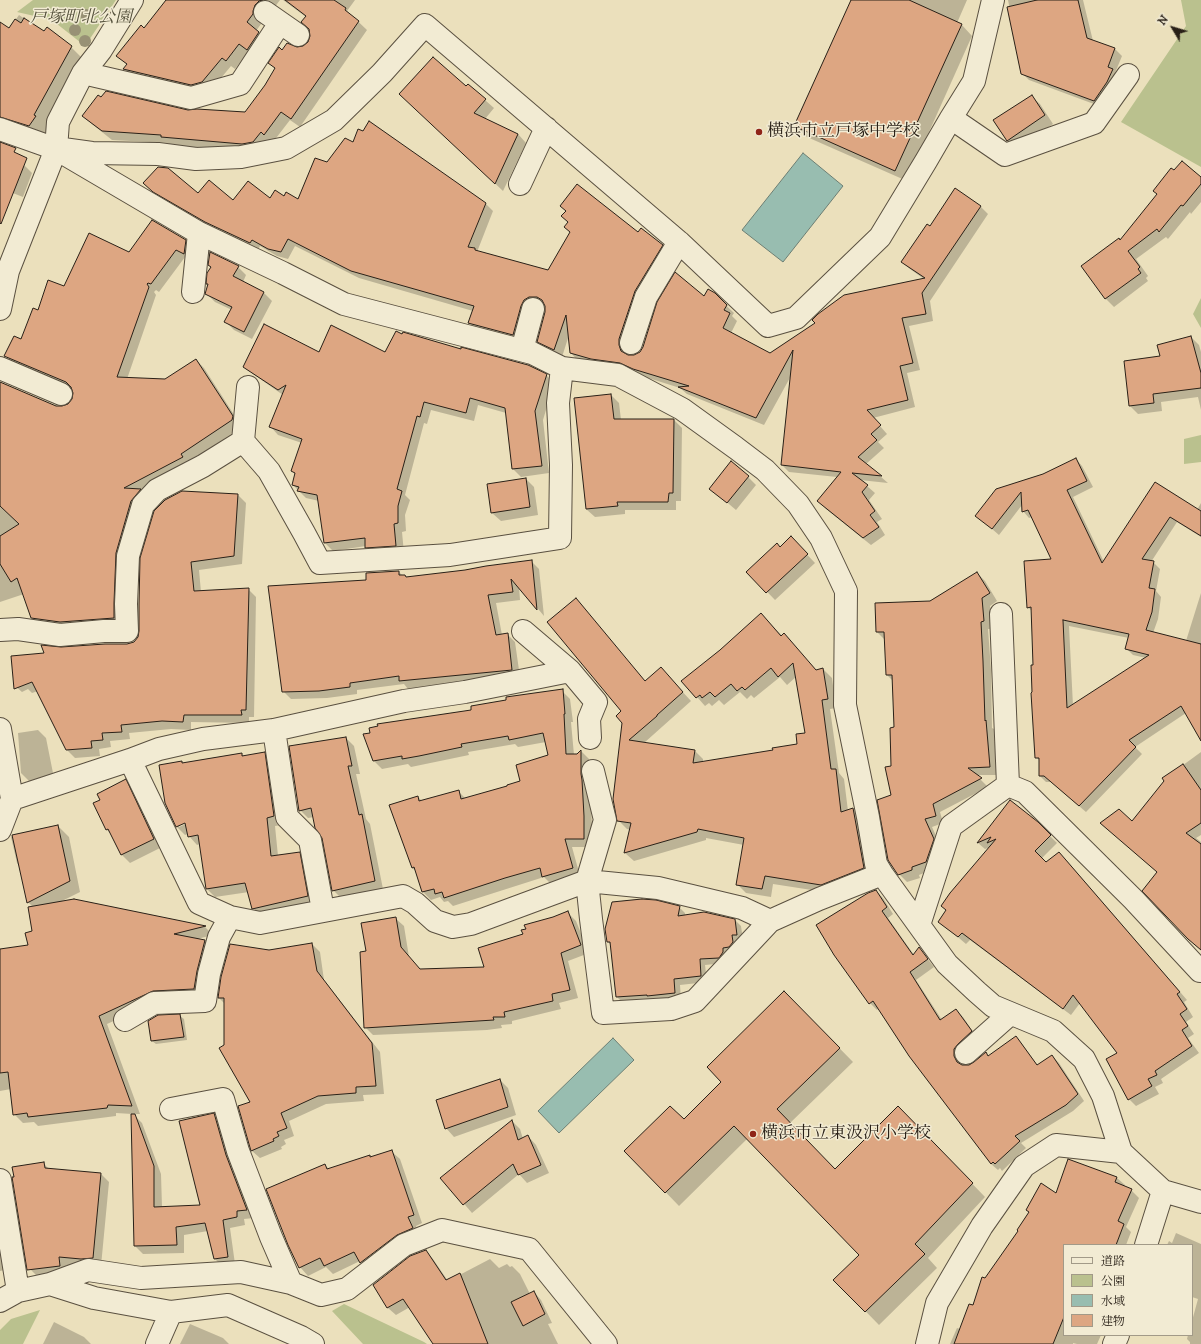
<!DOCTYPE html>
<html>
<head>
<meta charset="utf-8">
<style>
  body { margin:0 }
  #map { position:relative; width:1201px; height:1344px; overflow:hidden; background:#ebe0bc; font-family:"IM FELL DW Pica","Noto Serif JP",serif }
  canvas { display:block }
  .legend { position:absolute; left:1063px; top:1244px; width:130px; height:92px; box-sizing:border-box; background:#f2ebd3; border:1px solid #a29a88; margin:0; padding:5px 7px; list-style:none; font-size:12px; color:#292017 }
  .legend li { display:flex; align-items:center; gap:8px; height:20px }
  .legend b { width:20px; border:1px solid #a29a88 }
  .north { position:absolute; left:1153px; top:8px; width:40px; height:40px; -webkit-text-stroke:3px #f2ebd3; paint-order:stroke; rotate:308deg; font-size:11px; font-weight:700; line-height:16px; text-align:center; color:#292017 }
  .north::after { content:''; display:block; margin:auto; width:14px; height:18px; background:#292017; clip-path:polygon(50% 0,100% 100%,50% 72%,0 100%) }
</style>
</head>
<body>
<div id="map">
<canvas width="1201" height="1344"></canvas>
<ul class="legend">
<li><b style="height:5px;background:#f2ebd3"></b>道路</li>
<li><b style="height:11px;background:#bac18e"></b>公園</li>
<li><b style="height:11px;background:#98bdb0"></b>水域</li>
<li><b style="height:11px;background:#dda682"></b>建物</li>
</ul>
<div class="north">N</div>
</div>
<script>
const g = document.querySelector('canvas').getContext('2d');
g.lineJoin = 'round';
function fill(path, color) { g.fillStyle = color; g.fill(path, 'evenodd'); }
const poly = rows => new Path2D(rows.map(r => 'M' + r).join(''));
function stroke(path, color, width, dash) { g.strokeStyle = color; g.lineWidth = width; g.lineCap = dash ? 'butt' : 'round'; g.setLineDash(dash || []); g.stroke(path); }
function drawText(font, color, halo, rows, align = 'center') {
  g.font = font + ' "IM FELL DW Pica","Noto Serif JP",serif'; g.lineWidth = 3; g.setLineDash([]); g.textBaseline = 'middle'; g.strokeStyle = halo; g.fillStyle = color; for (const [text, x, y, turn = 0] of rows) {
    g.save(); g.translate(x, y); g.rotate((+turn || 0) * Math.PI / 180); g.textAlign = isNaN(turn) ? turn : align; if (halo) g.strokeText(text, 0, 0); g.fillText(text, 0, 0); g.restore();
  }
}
fill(poly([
  [33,0,116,0,85,46,52,20,17,12],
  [1181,0,1201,0,1201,167,1121,122,1186,26],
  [1201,298,1201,328,1193,314],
  [1201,435,1201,462,1184,464,1184,439],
  [344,1304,424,1342,427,1344,363,1344,332,1311],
  [40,1310,23,1344,0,1344,0,1330,11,1319]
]), '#bac18e');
const water = poly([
  [803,153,843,186,783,262,742,230,803,153],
  [613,1038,634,1060,559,1133,538,1111,613,1038]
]);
fill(water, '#98bdb0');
stroke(water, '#6c7e73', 1);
fill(poly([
  [167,0,280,0,274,8,261,20,261,24,256,31,267,41,256,58,248,52,235,69,231,66,211,90,132,78,124,69,127,65,117,56,145,29],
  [283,0,355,0,347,11,367,30,300,127,290,120,273,142,270,140,261,150,251,152,170,146,168,143,112,140,92,124,84,116,101,98,188,111,246,113,266,86,275,69,270,63,283,51,303,47,309,43,311,37,306,17],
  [852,0,967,0,957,23,961,24,972,36,907,181,807,137,795,126],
  [1008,0,1083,0,1093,41,1115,49,1122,56,1115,73,1119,77,1102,107,1029,80,1022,73],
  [19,15,44,32,71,47,83,59,46,127,47,129,42,138,0,122,0,23,9,29],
  [468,85,494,108,485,119,518,134,526,143,503,191,409,102,466,88],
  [1031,96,1040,104,1053,124,1016,149,1008,140],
  [369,122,486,204,493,211,477,252,548,272,571,232,569,223,562,216,638,234,662,245,670,253,626,347,627,356,634,356,640,353,705,297,714,294,734,313,732,316,737,321,731,333,771,354,924,279,910,269,902,262,930,227,956,189,981,207,988,214,930,301,933,321,909,326,920,370,907,373,915,407,873,418,887,434,878,442,884,448,866,464,888,483,860,480,875,493,869,500,882,519,877,522,885,535,871,545,826,509,819,501,837,477,789,472,782,465,792,374,764,425,687,394,680,388,642,376,578,361,571,353,569,335,562,357,546,349,538,341,546,312,545,304,537,304,520,342,477,331,469,323,473,311,359,278,295,246,288,259,277,256,260,246,258,250,213,229,162,199,152,191,198,195,233,202,271,200,299,201,327,164,353,144,363,132],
  [0,155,24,165,32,173,23,197,0,188],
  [1201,178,1201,202,1191,214,1190,212,1168,239,1166,237,1136,259,1148,276,1146,278,1148,281,1114,307,1106,299,1082,267,1120,241],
  [185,241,193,249,192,261,185,257,159,292,156,290,154,292,156,295,127,379,165,380,196,360,204,368,240,424,240,428,188,463,142,491,122,626,41,626,32,618,24,594,0,602,0,382,56,406,63,407,69,405,73,400,73,390,14,364,6,356,22,340,38,311,64,287,129,254],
  [238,267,246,275,243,282,264,293,272,301,252,339,234,330,226,322,232,310,215,302,206,293,209,285,207,283],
  [1191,337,1199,345,1201,352,1201,410,1198,397,1161,402,1162,411,1138,414,1130,406,1161,357],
  [319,353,385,353,546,375,554,383,543,420,549,473,521,477,513,469,506,413,478,405,474,421,431,410,427,424,424,423,405,495,410,500,405,515,406,531,402,532,404,553,374,555,366,546,333,551,325,543,319,501,306,498,293,485,295,474,293,471,302,443,278,435,271,427,283,395,253,374,245,366],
  [611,395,619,403,621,420,674,420,682,428,681,501,676,501,676,510,625,510,625,514,595,517,586,509,575,399],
  [1076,459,1082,466,1093,487,1073,497,1104,562,1156,483,1197,510,1201,503,1201,537,1177,522,1151,562,1153,562,1160,569,1156,591,1161,597,1158,619,1153,633,1186,641,1201,593,1201,737,1186,713,1135,747,1142,754,1086,812,1051,782,1046,782,1040,776,1040,761,1036,757,1033,612,1028,607,1052,560,1032,517,1029,518,1023,511,1022,505,999,535,977,516,1043,475],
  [1069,626,1129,638,1126,648,1133,655,1146,658,1073,706],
  [748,477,756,485,736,510,710,488],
  [526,479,534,487,538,515,501,521,492,513,488,485],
  [238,495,246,503,242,564,199,570,201,592,248,589,256,597,254,717,249,717,249,723,191,722,191,730,171,729,129,733,130,739,110,741,111,747,99,749,100,756,75,758,67,750,38,691,32,693,28,689,22,692,14,685,46,654,61,648,127,644,134,642,139,637,140,631],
  [799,546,815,563,775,600,748,572,780,548],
  [531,561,539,569,544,616,519,586,520,600,496,603,502,635,507,634,515,642,520,677,408,689,404,684,357,690,357,694,327,698,291,699,283,691,367,581,399,572,403,576,405,576,407,578],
  [977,573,985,581,997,601,990,606,992,629,988,629,991,670,992,728,994,729,997,775,976,775,988,787,940,812,943,823,932,827,941,847,934,869,919,875,920,878,907,882,899,874,892,795,895,728,893,681,887,675,885,640,877,632],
  [761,614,816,671,823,669,832,678,836,708,830,709,839,773,844,779,848,811,853,809,862,818,872,876,831,893,773,884,771,897,746,893,738,885,744,845,706,838,706,840,634,861,625,853,631,830,627,829,618,820,623,723,646,682,669,677,691,701,644,743,694,750,703,759,703,762,774,751,798,745,806,734,797,676,787,685,780,677,754,698,751,695,747,699,740,692,724,705,719,700,712,706,709,703,705,706,683,681,720,651],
  [562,691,570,699,573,722,571,722,574,755,577,755,581,751,589,759,588,782,590,789,592,825,592,847,572,847,580,876,551,884,544,877,453,906,448,901,444,902,440,897,431,900,423,892,417,872,412,868,390,806,418,797,422,801,458,791,466,799,522,782,549,756,546,742,518,747,515,744,468,752,469,755,411,767,408,764,382,769,374,761,472,711],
  [38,730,46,738,54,778,29,781,21,773,18,733],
  [346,738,354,746,360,774,356,774,366,819,370,824,383,889,341,898,333,890,323,837,314,817,308,818,300,810],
  [1201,752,1201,835,1196,838,1201,842,1201,950,1188,939,1158,873,1101,823,1132,822,1165,781,1164,779],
  [242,754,244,757,264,754,273,762,282,825,275,826,278,856,299,853,308,862,315,904,262,916,253,908,249,892,215,897,207,889,200,844,197,845,189,836,188,834,185,835,177,827,166,803,181,762,183,764],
  [189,820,190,822,179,827,179,825],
  [125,781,134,789,162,847,130,863,122,855,112,835,107,830,94,804,101,800],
  [1010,802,1037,823,1057,843,1042,858,1046,863,1067,861,1187,1000,1184,1002,1193,1017,1186,1022,1194,1034,1188,1038,1199,1053,1161,1079,1163,1083,1155,1087,1159,1094,1136,1106,1129,1099,1118,1053,1080,1003,1071,1015,970,940,966,944,939,921,947,911,942,906,991,847,985,849,978,843],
  [58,826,69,837,80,892,62,901,74,900,205,927,213,935,197,939,205,940,214,949,203,997,162,999,107,1024,140,1114,133,1114,142,1123,161,1174,162,1207,202,1206,214,1115,222,1123,254,1218,244,1219,245,1225,230,1228,235,1264,223,1267,215,1259,208,1231,184,1235,184,1253,143,1254,135,1246,132,1114,116,1113,116,1116,38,1126,34,1122,23,1123,14,1114,11,1089,0,1091,0,950,29,946,33,932,33,907,28,902,19,866,17,863,11,837,12,836],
  [876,891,883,898,893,914,888,918,914,955,919,948,934,967,916,980,942,1020,956,1010,963,1017,978,1039,961,1056,961,1065,969,1066,986,1054,989,1057,1016,1037,1022,1044,1038,1066,1052,1056,1059,1063,1084,1101,1073,1111,1021,1143,1026,1148,1002,1171,1000,1168,998,1170,991,1164,910,1056,879,1008,877,1010,870,1003],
  [679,907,685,913,685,916,735,920,741,926,743,940,725,963,705,965,707,982,680,985,681,999,623,1003,617,997,612,946,608,942],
  [568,913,576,921,589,953,568,961,578,998,559,1003,561,1009,512,1021,512,1024,501,1025,502,1028,487,1030,373,1035,365,1027,367,952,395,918,404,926,409,957,421,970,485,968,524,935],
  [312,944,320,952,324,980,380,1052,384,1094,363,1095,364,1101,326,1104,289,1121,294,1136,284,1140,286,1144,281,1147,282,1149,260,1158,252,1151,239,1106,252,1103,225,1046,225,1004,219,998,269,951],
  [798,1006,853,1062,790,1123,835,1170,911,1120,985,1197,928,1258,937,1268,879,1325,835,1280,860,1255,747,1139,679,1206,626,1151,684,1120],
  [180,1016,184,1019,187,1040,156,1044,152,1041],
  [500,1080,508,1088,516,1115,454,1137,446,1128],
  [512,1121,520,1129,523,1139,528,1136,536,1145,549,1173,527,1183,519,1174,472,1213,442,1178],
  [391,1151,400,1159,422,1223,416,1226,421,1236,369,1270,360,1261,333,1274,326,1267,308,1276,300,1267,325,1165,329,1169,370,1156,371,1158],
  [1069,1160,1117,1178,1125,1185,1124,1187,1131,1190,1139,1198,1126,1227,1131,1232,1126,1245,1064,1245,1064,1335,1101,1335,1097,1344,1077,1344,1073,1343,1073,1344,950,1344,957,1328,960,1329,986,1279,1030,1213,1057,1194],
  [44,1164,50,1170,101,1174,109,1182,101,1266,90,1267,66,1265,68,1274,39,1278,31,1270,20,1167],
  [0,1213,9,1269,0,1271],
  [1176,1233,1201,1244,1201,1344,1190,1344,1190,1342,1187,1339,1188,1335,1192,1335,1192,1321,1198,1299,1192,1297,1192,1245,1167,1245,1169,1241,1172,1243],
  [425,1251,433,1259,448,1281,490,1259,499,1268,507,1264,510,1267,512,1266,520,1274,530,1294,534,1292,541,1300,552,1323,548,1324,558,1344,434,1344,410,1307,396,1315,388,1308,375,1285],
  [54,1322,84,1337,91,1344,43,1344],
  [190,1324,223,1338,229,1344,180,1344]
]), '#0003');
const building = poly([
  [166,0,263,0,259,1,255,5,253,11,253,14,247,22,259,32,247,50,239,44,226,61,222,58,202,82,191,85,123,69,127,64,116,56,141,25,144,28,166,0],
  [285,0,334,0,346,8,345,10,359,21,291,119,281,112,264,135,261,132,253,142,242,144,161,137,161,135,102,131,82,116,98,95,101,97,106,91,188,110,197,109,245,112,265,85,275,68,268,63,279,47,282,50,287,43,297,47,303,46,308,42,310,36,309,29,301,22,306,16,285,0],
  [851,0,909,0,962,24,895,171,794,126,851,0],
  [1037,0,1078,0,1087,38,1115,48,1108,67,1113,69,1107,82,1094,101,1021,74,1007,7,1037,0],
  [24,18,44,31,47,27,72,46,34,115,36,116,29,126,0,117,0,22,9,28,15,19,21,23,24,18],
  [433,57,466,86,468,84,486,99,474,113,518,134,495,184,399,94,433,57],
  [1032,95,1045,115,1007,141,993,120,1032,95],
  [369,121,486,203,468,247,475,248,475,250,548,270,570,232,564,227,568,222,561,216,566,211,560,206,577,184,638,232,641,228,663,245,635,291,619,339,619,345,621,351,628,355,634,355,640,352,643,347,657,302,675,272,704,296,708,289,715,293,727,305,724,310,730,313,723,328,770,353,815,323,812,320,818,314,844,295,925,278,901,262,927,224,930,226,955,188,981,206,922,293,926,314,902,318,913,363,900,366,908,400,867,410,881,425,871,434,877,440,858,457,882,476,852,473,868,485,862,492,875,511,870,515,879,527,863,538,817,501,841,472,781,465,793,350,756,418,678,387,689,386,633,369,620,363,591,359,570,353,566,315,554,350,537,342,545,312,545,306,542,300,537,297,529,297,524,300,521,306,513,335,468,323,474,306,351,271,288,239,281,252,268,249,252,240,250,243,205,222,153,192,143,183,158,167,168,168,198,193,209,180,233,200,248,181,270,198,275,190,284,196,286,192,298,199,315,158,327,162,345,138,353,142,358,129,363,131,369,121],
  [0,142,16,148,14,152,27,158,1,224,0,223,0,142],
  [1182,161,1201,177,1201,184,1183,206,1181,205,1159,232,1157,229,1128,251,1140,267,1138,269,1141,273,1105,299,1081,266,1119,238,1120,240,1157,194,1153,191,1171,168,1174,170,1182,161],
  [152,220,186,240,184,254,176,250,151,284,148,283,147,284,149,287,117,377,165,379,196,359,233,416,232,420,181,454,183,457,124,488,141,489,131,501,116,553,114,603,114,618,60,622,31,618,17,578,11,582,0,564,0,536,19,524,0,506,0,382,56,406,62,406,68,404,72,399,73,393,71,387,66,382,4,356,14,336,21,339,33,308,38,310,48,280,64,286,89,233,129,252,152,220],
  [210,252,239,266,233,276,264,292,244,332,224,322,232,307,205,294,208,284,206,284,207,273,211,267,208,265,210,252],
  [264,324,319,352,331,325,385,352,396,331,402,334,403,332,461,349,461,347,528,365,547,374,535,411,542,466,512,469,505,408,470,398,466,413,424,402,420,417,417,416,397,489,402,491,398,506,398,523,394,524,396,546,365,548,365,538,324,543,317,495,297,491,299,487,292,485,295,473,291,471,302,439,269,427,286,385,278,390,243,367,264,324],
  [1191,336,1201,373,1201,388,1153,394,1154,403,1129,406,1124,361,1160,356,1157,345,1191,336],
  [611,394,614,419,674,419,673,493,669,493,668,502,617,502,618,506,586,509,574,398,611,394],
  [1076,458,1087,481,1067,490,1102,563,1155,482,1201,511,1201,536,1170,517,1142,559,1154,561,1149,588,1155,589,1152,612,1146,630,1201,644,1201,741,1181,706,1129,740,1136,747,1079,806,1044,776,1039,776,1039,758,1035,758,1031,693,1032,692,1031,665,1033,665,1031,607,1027,608,1024,561,1051,559,1028,510,1022,512,1021,492,992,529,975,516,996,489,1043,474,1076,458],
  [1063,620,1129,634,1125,649,1149,655,1067,708,1063,620],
  [731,461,749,476,727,503,709,489,731,461],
  [526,478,530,507,491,513,487,484,526,478],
  [182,491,238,494,234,556,191,562,194,591,249,588,246,710,241,710,242,715,184,715,183,722,162,721,121,725,122,732,102,733,103,740,91,741,92,748,66,750,32,682,14,689,11,656,44,653,41,645,61,647,105,644,127,644,134,642,138,637,139,631,139,604,140,558,154,511,165,500,182,491],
  [791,536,808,554,766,593,746,572,777,543,780,547,791,536],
  [532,560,537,610,511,579,513,592,488,595,496,635,508,633,512,670,399,681,399,676,350,683,350,687,319,691,282,692,268,586,366,580,366,573,399,571,399,575,405,575,406,577,465,570,486,566,532,560],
  [977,572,990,593,982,598,984,621,981,622,983,661,985,721,986,720,990,767,968,768,982,778,933,804,936,816,925,819,934,839,926,862,912,867,912,870,898,875,888,860,877,800,891,795,885,767,891,766,890,728,894,727,892,675,886,675,884,632,876,632,875,603,930,601,977,572],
  [576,598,645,681,661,667,683,692,657,715,657,716,629,740,695,750,693,763,773,750,772,748,797,744,796,734,805,733,793,663,778,677,771,668,745,690,742,687,737,691,731,684,715,697,710,692,702,698,700,695,696,698,681,681,720,650,761,613,781,636,784,633,816,670,823,668,828,699,822,700,831,769,836,769,841,812,853,808,864,868,821,885,765,876,762,889,736,885,744,838,698,829,697,832,624,853,631,823,617,821,613,799,622,723,616,716,621,711,547,622,576,598],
  [563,689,565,714,564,714,566,754,577,754,581,750,581,774,582,780,584,816,584,839,565,839,573,868,542,877,540,868,505,878,444,898,442,892,435,894,434,889,422,892,414,867,412,868,389,805,418,796,419,801,459,790,461,799,507,786,507,785,520,781,516,765,548,755,543,733,509,740,508,736,461,744,462,747,419,756,402,759,402,756,373,761,363,734,370,733,369,728,378,726,377,724,471,710,471,706,506,700,506,697,563,689],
  [346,737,352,766,348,766,359,815,362,814,375,881,332,891,322,838,315,828,311,808,299,811,289,746,346,737],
  [265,752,274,816,267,818,271,856,300,852,308,896,252,909,245,883,206,889,198,835,188,837,185,823,176,827,165,803,159,765,182,761,182,763,242,753,242,756,265,752],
  [1183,764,1201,790,1201,823,1186,833,1201,844,1201,950,1188,939,1142,891,1157,872,1100,823,1119,809,1132,821,1164,781,1162,778,1183,764],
  [126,779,154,839,121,855,108,829,106,830,93,803,100,800,97,794,126,779],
  [1010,800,1038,822,1051,835,1035,851,1046,862,1059,852,1180,992,1177,994,1187,1009,1180,1014,1188,1026,1182,1030,1192,1046,1155,1071,1157,1075,1148,1079,1152,1086,1128,1100,1106,1059,1117,1053,1073,995,1063,1009,962,933,958,937,938,922,946,910,941,906,950,893,996,839,987,843,991,837,977,843,1010,800],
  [58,825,70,881,27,903,12,835,58,825],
  [876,890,887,907,882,911,913,955,919,947,928,959,910,972,940,1020,956,1009,972,1031,958,1044,954,1049,954,1056,957,1062,962,1065,969,1065,974,1062,986,1052,988,1056,1016,1036,1037,1065,1052,1055,1078,1094,1066,1105,1015,1136,1020,1141,995,1164,993,1162,991,1164,909,1056,873,1001,869,1004,834,955,816,925,868,893,876,890],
  [74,899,206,926,174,934,205,940,197,971,194,989,153,991,99,1016,132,1106,108,1105,107,1108,28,1117,27,1113,13,1115,8,1072,0,1073,0,949,28,945,25,933,32,931,28,907,74,899],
  [642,899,656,900,680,906,678,916,704,912,735,919,737,935,732,935,733,942,729,947,723,948,723,952,719,958,700,959,701,976,674,979,675,993,647,996,647,995,616,997,610,942,607,942,605,929,612,902,642,899],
  [568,911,581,945,561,953,570,990,552,994,553,1001,504,1012,505,1017,493,1017,494,1020,364,1028,360,952,366,951,361,923,396,917,401,947,420,969,484,967,478,948,523,934,521,930,526,929,524,925,553,917,568,911],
  [312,943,317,971,372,1043,376,1086,356,1087,356,1093,318,1096,281,1113,287,1128,277,1132,279,1136,273,1139,274,1141,251,1151,238,1106,250,1102,219,1048,224,1045,224,998,218,998,221,977,230,944,269,950,312,943],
  [784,991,840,1048,777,1109,835,1169,898,1106,973,1183,915,1244,925,1254,865,1312,833,1280,859,1255,734,1126,665,1193,624,1151,670,1106,684,1119,721,1082,707,1067,784,991],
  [180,1014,184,1037,151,1041,148,1021,158,1015,180,1014],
  [500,1079,508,1107,445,1129,436,1100,500,1079],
  [214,1113,226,1155,247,1210,237,1211,237,1217,223,1220,228,1257,214,1259,205,1223,176,1227,177,1245,134,1246,131,1114,135,1114,154,1166,154,1207,200,1205,179,1121,214,1113],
  [512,1120,518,1140,528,1135,541,1165,518,1175,513,1164,463,1205,440,1178,512,1120],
  [392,1150,414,1215,408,1217,413,1228,397,1235,360,1263,354,1252,324,1266,320,1258,299,1268,288,1245,266,1189,325,1164,327,1169,370,1155,370,1157,392,1150],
  [1068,1159,1117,1177,1115,1182,1132,1189,1118,1221,1124,1224,1116,1245,1064,1245,1064,1317,1053,1344,954,1344,969,1304,973,1305,982,1277,985,1278,1018,1231,1017,1230,1029,1212,1026,1210,1041,1183,1056,1193,1068,1159],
  [44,1162,45,1168,101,1173,93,1258,81,1259,59,1257,60,1266,27,1270,12,1177,14,1177,12,1167,44,1162],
  [426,1250,446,1280,460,1273,488,1344,433,1344,403,1299,387,1308,373,1285,410,1256,426,1250],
  [534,1291,545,1314,523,1326,511,1302,534,1291]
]);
fill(building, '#dda682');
stroke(building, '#292017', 1);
const minor = poly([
  [265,12,298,35],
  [83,73,191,98,240,84,280,23],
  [951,118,1005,155,1094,123,1128,75],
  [0,129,56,149,199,233,283,273,344,304,532,353,562,368,618,375,682,409,736,448,765,470,798,504,821,538,846,591,845,705,868,817,876,864,882,874,947,964,977,992,993,1006,1053,1031,1084,1059,1103,1096,1121,1152,1163,1191,1201,1202],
  [63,149,92,153,158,154,196,159,241,157,286,148,334,120,382,73,425,25,679,242,768,326,796,318,880,237,926,161,951,118,974,81,993,0],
  [520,184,546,128],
  [193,292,199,233],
  [0,309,8,271,56,149,58,122,83,73,101,50,132,0],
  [631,343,646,297,679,242],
  [522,350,533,309],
  [0,368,61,394],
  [243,441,248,387],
  [0,630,18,629,60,635,104,631,127,631,126,604,128,556,143,505,157,490,203,466,243,441,269,471,304,533,320,563,450,555,560,538,561,465,558,403,562,368],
  [523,631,570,671,596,702,589,719,590,738],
  [0,729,12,799,0,830],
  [274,730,287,817,310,840,323,910],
  [130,760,199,903,230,917,260,923,403,896,415,903,435,921,453,927,471,924,587,881,658,888,742,908,770,921],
  [593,771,605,820,587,881,591,919,603,1013,671,1009,695,1001,770,921,819,899,882,874],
  [1008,785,1025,792,1134,900,1200,971,1201,971],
  [12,799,130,760,159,749,203,739,274,730,404,701,465,692,570,671],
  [919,925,951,826,1008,785,1001,614],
  [125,1020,154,1003,205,1001,209,974,219,937,230,917],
  [966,1053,1010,1014],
  [171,1109,223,1099,238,1151,271,1237,291,1283],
  [0,1180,18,1291],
  [1146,1245,1163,1191],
  [50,1284,94,1298,171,1312,228,1305,301,1337,313,1344],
  [0,1301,18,1291,50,1284,88,1270,141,1278,241,1272,291,1283,321,1295,347,1289,404,1245,442,1230,529,1249,606,1344],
  [157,1344,171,1312],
  [927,1344,937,1303,982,1226,1024,1166,1056,1145,1121,1152],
  [1114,1344,1118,1335]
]);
stroke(minor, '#5a5040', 24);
stroke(minor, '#f2ebd3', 22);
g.fillStyle = '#989175';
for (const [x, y] of [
  [86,15],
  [75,30],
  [85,41]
]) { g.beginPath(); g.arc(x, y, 6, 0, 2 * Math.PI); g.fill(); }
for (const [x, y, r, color] of [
  [759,132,4,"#8f2418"],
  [753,1134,4,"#8f2418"]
]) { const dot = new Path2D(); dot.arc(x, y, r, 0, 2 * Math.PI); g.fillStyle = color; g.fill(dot); stroke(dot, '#f2ebd3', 1.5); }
drawText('italic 17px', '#54503b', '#f2ebd3', [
  ["戸塚町北公園",81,18]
]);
drawText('17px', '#292017', '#f2ebd3', [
  ["横浜市立戸塚中学校",767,132],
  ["横浜市立東汲沢小学校",761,1134]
], 'left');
</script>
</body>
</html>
